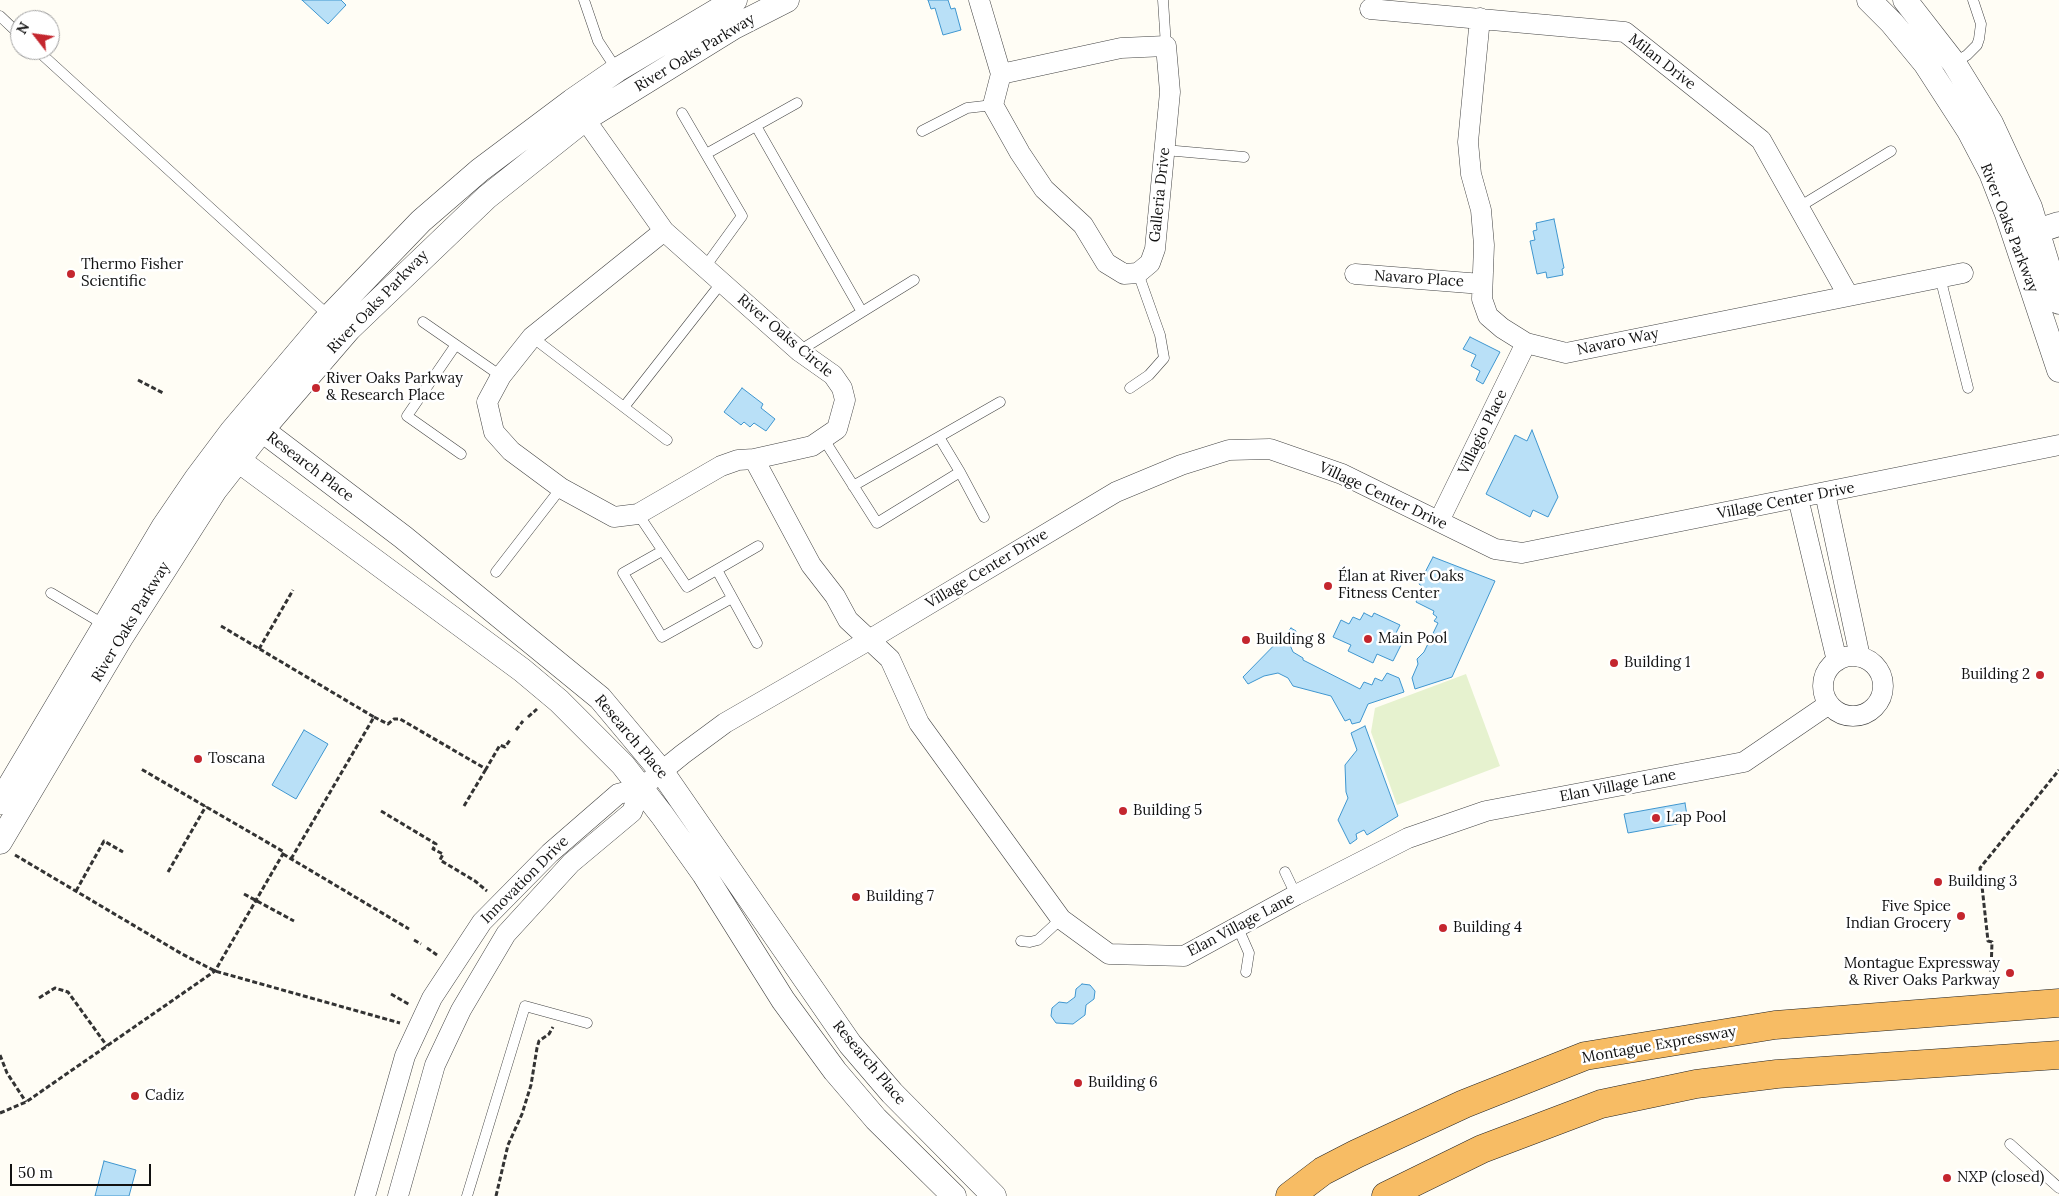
<!DOCTYPE html>
<html>
<head>
<meta charset="utf-8">
<style>
  body { margin:0 }
  #map { position:relative; width:2059px; height:1196px; overflow:hidden; background:#fffdf5; font-family:Lora,serif }
  canvas { display:block }
  .north { position:absolute; left:10px; top:10px; width:50px; height:50px; box-sizing:border-box; background:#fff; border:1px solid #a0a0a0; border-radius:50%; rotate:300deg; font-size:14px; font-weight:700; line-height:20px; text-align:center; color:#111 }
  .north::after { content:''; display:block; margin:auto; width:18px; height:22px; background:#c4262e; clip-path:polygon(50% 0,100% 100%,50% 72%,0 100%) }
  .scale { position:absolute; left:10px; top:1164px; width:141px; height:22px; box-sizing:border-box; border:2px solid #111; border-top:0; padding-left:6px; font-size:15px; line-height:18px; white-space:nowrap; color:#111; -webkit-text-stroke:4px #fff; paint-order:stroke }
</style>
</head>
<body>
<div id="map">
<canvas width="2059" height="1196"></canvas>
<div class="north">N</div>
<div class="scale">50 m</div>
</div>
<script>
const g = document.querySelector('canvas').getContext('2d');
g.lineJoin = 'round';
function fill(path, color) { g.fillStyle = color; g.fill(path, 'evenodd'); }
const poly = rows => new Path2D(rows.map(r => 'M' + r).join(''));
function stroke(path, color, width, dash) { g.strokeStyle = color; g.lineWidth = width; g.lineCap = dash ? 'butt' : 'round'; g.setLineDash(dash || []); g.stroke(path); }
function drawText(font, color, halo, rows, align = 'center') {
  g.font = font + ' Lora,serif'; g.lineWidth = 5; g.setLineDash([]); g.textBaseline = 'middle'; g.strokeStyle = halo; g.fillStyle = color; for (const [text, x, y, turn = 0] of rows) {
    g.save(); g.translate(x, y); g.rotate((+turn || 0) * Math.PI / 180); g.textAlign = isNaN(turn) ? turn : align; if (halo) g.strokeText(text, 0, 0); g.fillText(text, 0, 0); g.restore();
  }
}
fill(poly([
  [1466,674,1500,766,1397,805,1371,732,1375,708]
]), '#e6f2cf');
const water = poly([
  [302,0,341,0,346,5,328,24,302,0],
  [928,0,948,0,951,9,955,8,961,30,943,35,935,8,931,9,928,0],
  [1554,219,1564,268,1562,269,1563,275,1547,278,1546,272,1537,274,1530,241,1535,240,1533,231,1537,230,1536,223,1554,219],
  [1470,337,1500,352,1483,384,1476,380,1480,371,1471,366,1476,355,1463,349,1470,337],
  [742,388,763,404,761,408,775,419,766,431,754,423,750,427,744,422,741,425,724,412,742,388],
  [1532,430,1558,497,1548,517,1533,510,1530,517,1486,494,1515,435,1527,441,1532,430],
  [1433,557,1495,581,1452,677,1415,689,1412,678,1418,664,1417,659,1424,652,1438,623,1434,621,1437,617,1433,614,1434,611,1416,602,1423,587,1419,584,1433,557],
  [1364,613,1372,617,1374,613,1400,625,1394,637,1403,641,1393,661,1377,654,1373,663,1348,651,1351,645,1333,637,1341,620,1349,624,1353,617,1360,620,1364,613],
  [1291,628,1296,631,1290,645,1293,652,1303,658,1303,660,1360,689,1364,682,1372,685,1375,678,1382,681,1387,673,1399,678,1404,692,1368,704,1360,722,1352,724,1350,719,1345,721,1331,696,1293,686,1288,678,1278,673,1264,676,1248,684,1243,677,1291,628],
  [1365,726,1398,816,1367,835,1364,830,1356,834,1357,839,1350,844,1338,820,1348,798,1346,792,1345,765,1357,750,1351,733,1365,726],
  [304,730,328,744,296,799,272,785,304,730],
  [1685,803,1688,822,1628,833,1624,814,1685,803],
  [1082,984,1090,985,1095,991,1094,999,1086,1005,1085,1015,1073,1024,1056,1023,1051,1016,1052,1008,1059,1002,1067,1003,1075,997,1076,989,1082,984],
  [104,1161,136,1170,129,1196,95,1196,104,1161]
]);
fill(water, '#b9e0f7');
stroke(water, '#3f96cf', 1);
const service = poly([
  [584,0,598,41,617,70],
  [1163,0,1166,46],
  [0,16,20,35],
  [37,50,329,316],
  [1954,63,1967,55,1977,45,1979,39,1981,24,1973,0],
  [682,113,742,216,705,267],
  [756,126,862,312,799,351],
  [922,131,967,108,993,105],
  [1165,150,1244,157],
  [706,154,797,103],
  [1799,207,1891,151],
  [1940,277,1968,388],
  [862,312,914,280],
  [423,322,501,376],
  [532,337,667,440],
  [455,346,407,416,461,454],
  [1130,388,1149,375,1164,358,1160,335,1138,273],
  [624,407,722,282],
  [823,438,877,523,960,472,939,437],
  [960,472,984,517],
  [853,486,1000,402],
  [638,514,687,587,758,546],
  [662,551,623,573,662,637,732,598],
  [717,570,757,643],
  [496,572,561,488],
  [51,593,105,625],
  [1285,872,1296,895],
  [1238,928,1249,953,1246,972],
  [1021,941,1030,942,1038,940,1061,919],
  [2010,1144,2059,1188],
  [467,1196,525,1006,587,1023]
]);
const minor = poly([
  [979,0,1001,74],
  [1370,9,1625,32,1761,140,1848,295],
  [1480,18,1468,142,1471,174,1481,210,1484,245,1482,299,1488,316,1502,328,1526,343,1566,353,1963,273],
  [1166,46,1170,92,1155,249,1150,263,1138,273,1124,274,1106,263,1083,225,1044,189,1020,153,993,105,1001,74,1121,48,1166,46],
  [577,108,664,231,799,351,833,375,842,388,845,400,837,429,812,446,754,459,738,460,721,466,638,514,614,517,561,488,511,451,494,432,487,402,501,376,532,337,664,231],
  [1355,274,1482,284],
  [754,459,811,565,835,596,848,620,890,659,919,723,1061,919,1109,954,1184,956,1296,895,1408,838,1486,811,1744,762,1829,704],
  [1825,493,1860,657],
  [1798,498,1837,661],
  [1439,521,1526,343],
  '1823 686a30 30 0 1 1 60 0a30 30 0 1 1-60 0Z',
  [365,1196,405,1056,432,998,482,922,550,853,618,794,641,788,683,754,725,723,869,640,1116,492,1181,465,1229,450,1270,449,1342,474,1495,549,1522,553,2059,445],
  [398,1196,435,1065,461,1010,506,934,571,863,632,812,641,788]
]);
const tertiary = poly([
  [1869,0,1892,23,1925,63,1969,131,1991,173,2007,214,2059,370],
  [1905,0,1954,63,1991,123,2030,207,2059,302],
  [2022,236,2059,224],
  [247,431,262,430,403,537,600,698,662,772,850,1044,892,1093,994,1196],
  [235,445,238,460,522,670,559,701,623,765,662,815,704,874,783,1000,835,1071,876,1119,954,1196],
  [0,802,164,526,196,479,232,431,324,322,421,221,480,170,572,101,617,70,735,0],
  [0,842,122,636,215,490,262,430,349,329,487,197,585,119,734,27,787,0]
]);
const trunk = poly([
  [1290,1196,1323,1171,1356,1154,1464,1104,1585,1056,1775,1025,2059,1003],
  [1386,1196,1482,1149,1601,1104,1696,1084,1777,1074,2059,1055]
]);
stroke(service, '#444', 11);
stroke(minor, '#444', 21);
stroke(tertiary, '#444', 25);
stroke(trunk, '#222', 29);
stroke(poly([
  [138,380,163,393],
  [221,626,374,717,291,859],
  [259,649,293,590],
  [374,717,388,724,394,719,400,719,486,769,500,745,505,747,510,740],
  [528,717,537,709],
  [516,730,523,721],
  [464,806,486,769],
  [381,811,436,844,433,849,443,854,440,860,475,881,487,891],
  [283,854,409,929],
  [15,855,182,954,215,971,400,1023],
  [168,872,206,806],
  [76,891,104,841,123,852],
  [244,894,294,921],
  [414,940,421,944],
  [427,948,437,955],
  [1991,972,1992,942,1988,941,1980,868,2059,770],
  [391,994,410,1005],
  [39,998,55,988,68,992,107,1046],
  [0,1055,7,1073,26,1102],
  [0,1113,26,1102,215,971,284,852,141,769],
  [496,1196,508,1145,522,1114,531,1085,537,1048,539,1041,549,1034,553,1027]
]), '#333', 3, [5, 2.5]);
stroke(service, '#fff', 10);
stroke(minor, '#fff', 20);
stroke(tertiary, '#fff', 24);
stroke(trunk, '#f7bc64', 28);
for (const [x, y, r, color] of [
  [71,274,5,"#c4262e"],
  [316,388,5,"#c4262e"],
  [1328,586,5,"#c4262e"],
  [1368,639,5,"#c4262e"],
  [1246,640,5,"#c4262e"],
  [1614,663,5,"#c4262e"],
  [2040,675,5,"#c4262e"],
  [198,759,5,"#c4262e"],
  [1123,811,5,"#c4262e"],
  [1656,818,5,"#c4262e"],
  [1938,882,5,"#c4262e"],
  [856,897,5,"#c4262e"],
  [1961,916,5,"#c4262e"],
  [1443,928,5,"#c4262e"],
  [2010,973,5,"#c4262e"],
  [1078,1083,5,"#c4262e"],
  [135,1096,5,"#c4262e"],
  [1947,1178,5,"#c4262e"]
]) { const dot = new Path2D(); dot.arc(x, y, r, 0, 2 * Math.PI); g.fillStyle = color; g.fill(dot); stroke(dot, '#fff', 2); }
drawText('15px', '#111', '#fff', [
  ["River Oaks Parkway",695,53,-31],
  ["Milan Drive",1662,62,38],
  ["Galleria Drive",1160,195,-84],
  ["River Oaks Parkway",2009,228,69],
  ["Navaro Place",1419,279,4],
  ["River Oaks Parkway",378,302,-46],
  ["River Oaks Circle",785,336,40],
  ["Navaro Way",1618,342,-12],
  ["Villagio Place",1483,432,-64],
  ["Research Place",310,467,37],
  ["Village Center Drive",1383,496,25],
  ["Village Center Drive",1786,501,-11],
  ["Village Center Drive",987,569,-31],
  ["River Oaks Parkway",131,622,-59],
  ["Research Place",631,737,50],
  ["Elan Village Lane",1618,786,-11],
  ["Innovation Drive",525,880,-45],
  ["Elan Village Lane",1241,925,-28],
  ["Montague Expressway",1659,1045,-10],
  ["Research Place",869,1063,50]
]);
drawText('15px', '#111', '#fff', [
  ["Thermo Fisher",81,265],
  ["Scientific",81,282],
  ["River Oaks Parkway",326,379],
  ["& Research Place",326,396],
  ["Élan at River Oaks",1338,577],
  ["Fitness Center",1338,594],
  ["Main Pool",1378,639],
  ["Building 8",1256,640],
  ["Building 1",1624,663],
  ["Building 2",2030,675,"right"],
  ["Toscana",208,759],
  ["Building 5",1133,811],
  ["Lap Pool",1666,818],
  ["Building 3",1948,882],
  ["Building 7",866,897],
  ["Five Spice",1951,907,"right"],
  ["Indian Grocery",1951,924,"right"],
  ["Building 4",1453,928],
  ["Montague Expressway",2000,964,"right"],
  ["& River Oaks Parkway",2000,981,"right"],
  ["Building 6",1088,1083],
  ["Cadiz",145,1096],
  ["NXP (closed)",1957,1178]
], 'left');
</script>
</body>
</html>
